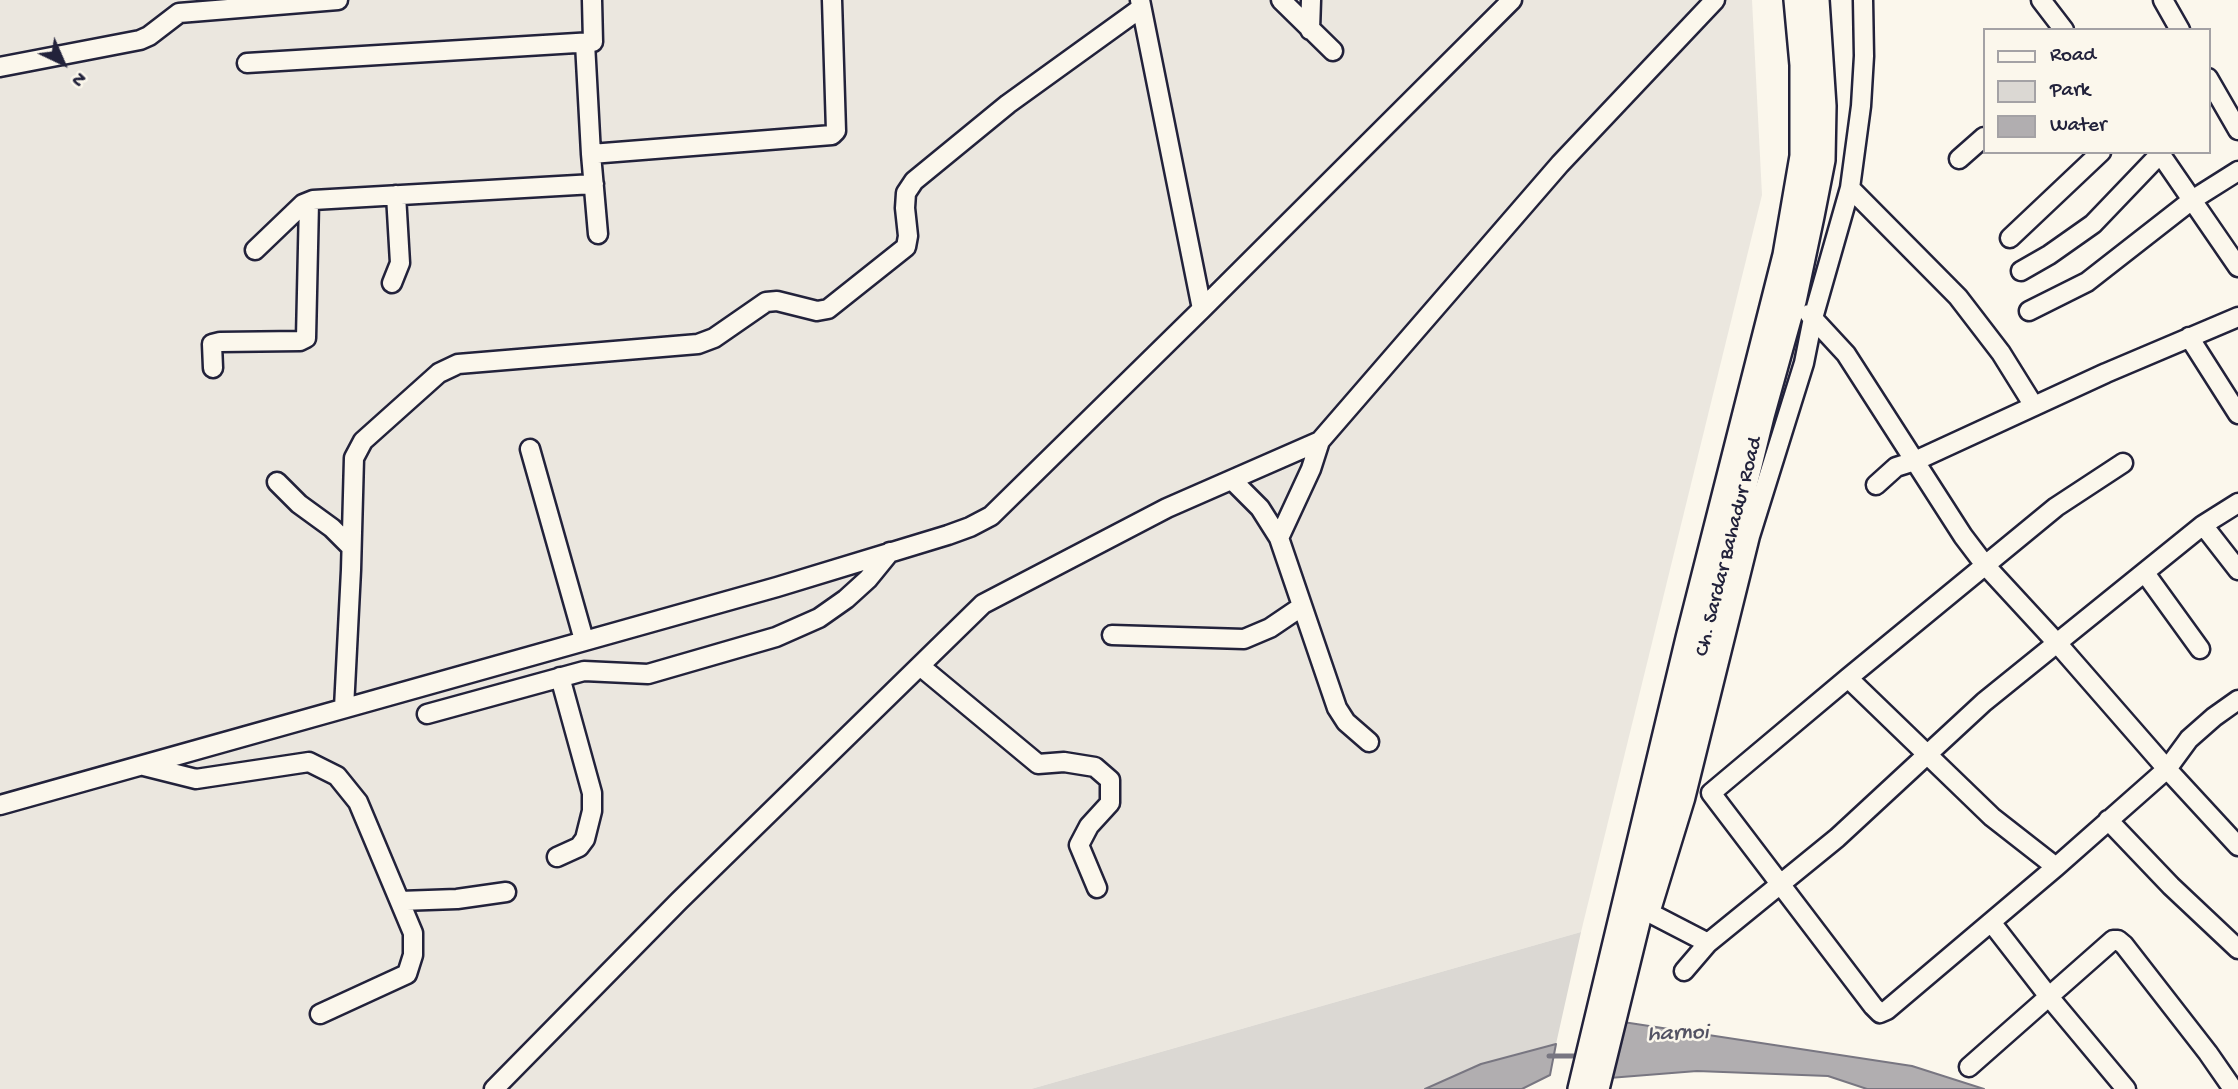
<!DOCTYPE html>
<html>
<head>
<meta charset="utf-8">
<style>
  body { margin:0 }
  #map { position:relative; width:2238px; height:1089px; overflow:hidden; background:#fbf7ec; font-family:"Gochi Hand",sans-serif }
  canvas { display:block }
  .legend { position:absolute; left:1983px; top:28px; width:228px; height:126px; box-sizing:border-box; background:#fbf7ec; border:2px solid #a4a2a5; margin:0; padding:9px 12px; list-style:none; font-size:21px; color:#22223b }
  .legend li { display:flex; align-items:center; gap:14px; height:35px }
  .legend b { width:35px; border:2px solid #a4a2a5 }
  .north { position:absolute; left:28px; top:28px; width:70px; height:70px; -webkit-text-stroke:5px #fbf7ec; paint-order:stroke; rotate:136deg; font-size:19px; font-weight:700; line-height:28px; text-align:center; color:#22223b }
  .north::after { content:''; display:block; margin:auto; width:24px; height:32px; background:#22223b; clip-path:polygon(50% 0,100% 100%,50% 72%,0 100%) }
</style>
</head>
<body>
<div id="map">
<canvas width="2238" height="1089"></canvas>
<ul class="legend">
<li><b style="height:9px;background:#fbf7ec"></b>Road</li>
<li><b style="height:19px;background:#dbd8d3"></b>Park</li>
<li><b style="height:19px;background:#b1aeb0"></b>Water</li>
</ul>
<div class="north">N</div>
</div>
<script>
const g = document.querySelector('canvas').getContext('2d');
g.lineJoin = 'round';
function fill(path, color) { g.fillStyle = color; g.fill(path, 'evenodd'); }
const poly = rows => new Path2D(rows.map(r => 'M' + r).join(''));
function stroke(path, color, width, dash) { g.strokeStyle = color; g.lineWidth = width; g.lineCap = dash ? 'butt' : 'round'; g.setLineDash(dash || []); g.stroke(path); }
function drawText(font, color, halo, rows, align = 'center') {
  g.font = font + ' "Gochi Hand",sans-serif'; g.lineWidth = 5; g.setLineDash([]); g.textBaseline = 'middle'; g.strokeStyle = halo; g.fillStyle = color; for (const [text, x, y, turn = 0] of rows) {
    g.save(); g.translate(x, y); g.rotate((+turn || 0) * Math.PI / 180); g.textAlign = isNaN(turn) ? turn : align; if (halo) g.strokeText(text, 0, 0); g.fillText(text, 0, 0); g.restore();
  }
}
fill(poly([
  [0,0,1752,0,1762,195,1581,932,1031,1089,0,1089]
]), '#ebe7df');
fill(poly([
  [1581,932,1556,1044,1481,1064,1425,1089,1031,1089]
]), '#dbd8d3');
const water = poly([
  [1623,1022,1912,1066,1984,1089,1867,1089,1828,1076,1697,1071,1609,1078,1623,1022],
  [1556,1044,1550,1075,1522,1089,1425,1089,1481,1064,1556,1044]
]);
fill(water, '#b1aeb0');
stroke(water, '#787681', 2);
stroke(poly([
  [1549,1056,1581,1056]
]), '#787681', 5);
const minor = poly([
  [1140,0,1202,309],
  [1281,0,1333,51],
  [2041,0,2064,30],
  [2163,0,2180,30],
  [1310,30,1311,0],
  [585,43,591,154,598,234],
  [247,63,593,42,592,0],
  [0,67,140,40,149,36,179,13,338,0],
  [2208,78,2238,130],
  [2159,152,2238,267],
  [591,154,832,135,836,131,832,0],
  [1959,159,1984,137],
  [1850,188,1958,297,2001,353,2034,406],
  [2010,238,2101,152],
  [255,250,303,204,313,200,594,184],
  [2021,271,2049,255,2093,224,2160,154],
  [392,283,400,263,396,195],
  [2029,311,2087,282,2192,200,2238,171],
  [1809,314,1846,354,1963,536,1985,565,2057,643,2167,769,2238,846],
  [2189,337,2238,414],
  [213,368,212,344,220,342,300,341,306,338,309,202],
  [530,449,584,640],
  [2123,463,2056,507,1848,678,1711,793,1873,1006,1880,1013,1887,1010,2056,867,2167,769,2189,739,2214,717,2238,700],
  [1232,480,1260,508,1279,538,1337,708,1346,722,1369,742],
  [277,482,299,504,332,528,351,547],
  [1876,485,1896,467,1915,461,2106,373,2238,317],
  [2203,525,2238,570],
  [1279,538,1311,469,1320,441],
  [2145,573,2200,649],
  [1112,635,1244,639,1270,628,1301,607],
  [920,666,1038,764,1064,762,1095,767,1110,780,1110,803,1089,826,1079,845,1097,888],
  [1848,678,1992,817,2056,867],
  [344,708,351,570,354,458,363,441,439,373,458,364,698,344,714,338,766,302,777,301,817,311,828,309,906,247,908,236,905,208,906,193,914,181,1008,104,1141,8],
  [427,714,584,671,648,674,776,637,819,618,846,599,868,579,890,552],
  [144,766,196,779,309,762,337,776,358,802,413,933,413,955,407,974,320,1014],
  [0,805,777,587,948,535,970,527,991,516,1202,309,1512,0],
  [2108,820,2171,886,2238,949],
  [557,857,579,847,585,839,592,811,592,793,560,677],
  [400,901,457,899,506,892],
  [1651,910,1685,799,1750,536,1804,363,1813,318,1850,188,1861,106,1864,56,1863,0],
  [1650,913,1708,943],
  [1991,922,2050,998,2126,1089],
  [1684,971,1708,943,1837,838,1984,702,2203,525,2238,503],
  [1969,1067,2113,940,2118,940,2124,945,2208,1053,2233,1089],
  [494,1089,679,901,983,604,1167,508,1320,441,1560,164,1715,0]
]);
const major = poly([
  [1580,1089,1688,638,1785,255,1802,156,1802,65,1796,0],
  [1597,1089,1762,416,1794,301,1812,216,1823,160,1824,106,1817,0]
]);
stroke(minor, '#22223b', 23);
stroke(major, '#22223b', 28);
stroke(minor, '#fbf7ec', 18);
stroke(major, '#fbf7ec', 23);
drawText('21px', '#22223b', '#fbf7ec', [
  ["Ch. Sardar Bahadur Road",1730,547,-76]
]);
drawText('italic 23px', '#545364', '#fbf7ec', [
  ["harnoi",1678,1035,-2]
]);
</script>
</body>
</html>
